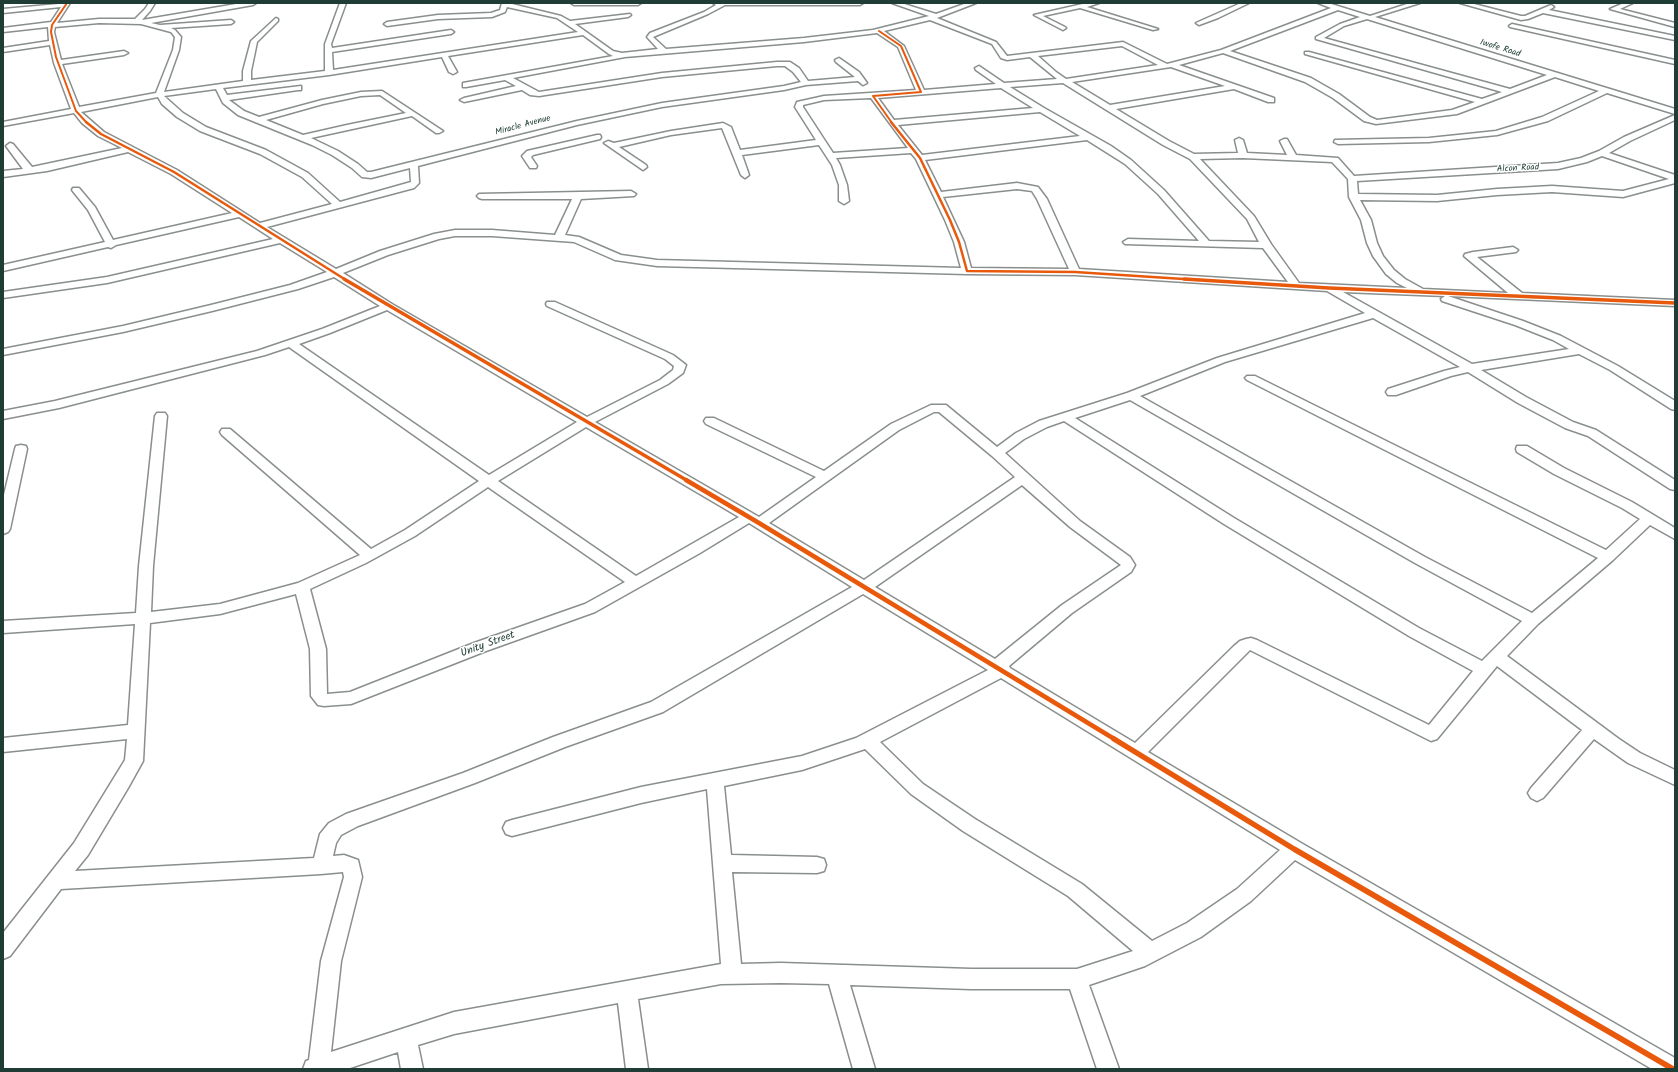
<!DOCTYPE html>
<html>
<head>
<meta charset="utf-8">
<style>
  body { margin:0 }
  #map { position:relative; width:1678px; height:1072px; overflow:hidden; background:#fff; font-family:Kalam,sans-serif }
  canvas { display:block }
  .frame { position:absolute; inset:0; border:4px solid #1f3d34; pointer-events:none }
</style>
</head>
<body>
<div id="map">
<canvas width="1678" height="1072"></canvas>
<div class="frame"></div>
</div>
<script>
const g = document.querySelector('canvas').getContext('2d');
g.lineJoin = 'round';
const poly = rows => new Path2D(rows.map(r => 'M' + r).join(''));
function stroke(path, color, width, dash) { g.strokeStyle = color; g.lineWidth = width; g.lineCap = dash ? 'butt' : 'round'; g.setLineDash(dash || []); g.stroke(path); }
function fill(path, color) { g.fillStyle = color; g.fill(path, 'evenodd'); }
function drawText(font, color, halo, rows, align = 'center') {
  g.font = font + ' Kalam,sans-serif'; g.lineWidth = 3; g.setLineDash([]); g.textBaseline = 'middle'; g.strokeStyle = halo; g.fillStyle = color; for (const [text, x, y, turn = 0] of rows) {
    g.save(); g.translate(x, y); g.rotate((+turn || 0) * Math.PI / 180); g.textAlign = isNaN(turn) ? turn : align; if (halo) g.strokeText(text, 0, 0); g.fillText(text, 0, 0); g.restore();
  }
}
const minor = poly([
  [70,3,57,23,99,19,135,19,145,9,149,3,155,3,150,11,142,20,242,3,256,3,253,5,151,23,160,25,231,20,234,22,231,24,171,28,175,30,181,37,179,50,164,92,243,81,243,71,251,41,276,18,278,19,278,21,257,42,251,71,251,80,325,71,325,44,340,3,346,3,331,44,332,48,451,30,454,32,451,34,332,52,333,70,578,32,557,18,507,7,505,12,492,17,438,19,387,26,384,24,387,22,438,15,491,13,500,10,502,3,508,3,561,16,570,21,630,14,631,15,628,17,575,24,613,51,622,53,658,49,647,37,650,33,704,12,716,5,713,3,863,3,860,5,725,5,708,14,653,37,666,49,804,38,873,30,929,16,892,3,901,3,936,14,967,3,976,3,937,18,996,42,1007,56,1123,42,1167,64,1221,50,1331,8,1318,3,1328,3,1370,16,1410,3,1420,3,1375,17,1675,109,1675,114,1607,93,1548,121,1497,135,1429,142,1338,144,1334,142,1335,140,1429,138,1496,131,1542,117,1599,91,1555,77,1457,114,1376,124,1364,121,1333,98,1305,82,1223,53,1179,65,1274,98,1274,102,1268,102,1234,89,1116,109,1169,141,1194,154,1238,153,1235,140,1239,138,1243,140,1247,153,1287,155,1280,141,1284,139,1287,139,1296,155,1338,158,1354,176,1558,163,1581,158,1599,151,1624,137,1675,115,1675,120,1630,141,1609,153,1675,175,1675,183,1623,197,1552,192,1497,195,1437,201,1360,200,1371,220,1377,243,1383,256,1394,270,1405,279,1423,289,1508,293,1464,256,1465,254,1473,252,1513,247,1518,250,1516,252,1477,257,1522,293,1675,300,1675,306,1448,296,1523,321,1561,336,1618,366,1675,401,1675,410,1671,409,1610,370,1579,354,1481,370,1526,397,1573,422,1596,430,1675,480,1675,490,1670,489,1588,436,1565,428,1518,403,1468,372,1451,376,1396,395,1388,395,1386,392,1388,389,1444,371,1460,367,1373,318,1225,362,1140,396,1425,557,1532,613,1598,558,1247,380,1245,378,1247,376,1255,376,1606,550,1640,519,1622,508,1554,474,1517,452,1516,449,1517,446,1527,446,1564,468,1632,502,1675,528,1675,539,1650,525,1613,560,1538,624,1507,656,1619,739,1640,753,1675,770,1675,785,1628,763,1594,739,1543,798,1537,801,1531,798,1528,793,1531,788,1582,730,1497,666,1437,739,1431,741,1250,650,1148,752,1301,843,1675,1058,1675,1069,1652,1069,1295,860,1251,901,1201,937,1145,966,1089,985,1119,1069,1097,1069,1070,989,971,989,850,985,875,1069,853,1069,829,984,781,983,721,984,638,999,648,1069,626,1069,618,1003,454,1034,418,1045,423,1069,401,1069,398,1052,347,1069,303,1069,306,1061,309,1060,321,961,344,877,343,872,321,874,61,889,10,956,3,959,3,933,74,843,125,760,127,739,3,752,3,738,128,725,135,624,3,633,3,621,136,613,139,566,155,416,157,413,165,413,167,416,153,566,151,612,220,604,298,583,360,555,222,435,220,432,222,429,230,429,371,549,405,530,479,481,289,347,265,355,59,408,3,419,3,411,55,401,257,351,322,329,380,306,334,277,298,289,212,311,123,332,3,355,3,349,123,326,211,305,290,285,327,272,280,243,107,283,3,298,3,292,107,277,273,239,239,217,116,245,111,248,108,247,3,271,3,265,105,242,88,210,72,190,73,188,79,188,95,207,113,240,232,213,171,174,128,152,47,171,3,177,3,171,23,169,6,146,10,143,13,144,32,167,122,148,98,136,82,123,74,113,3,126,3,122,71,109,54,63,50,45,3,52,3,48,49,41,48,27,3,32,3,28,51,22,61,7,3,13,3,9,70,3],
  [1338,10,1360,17,1340,24,1316,37,1316,39,1502,92,1482,99,1309,52,1305,52,1305,54,1475,102,1452,110,1377,120,1370,117,1339,94,1311,78,1230,51,1338,10],
  [1367,19,1547,75,1510,89,1324,38,1344,26,1367,19],
  [930,20,992,44,1001,58,1007,60,1030,57,1057,79,1004,83,979,66,975,68,976,70,996,84,924,90,904,46,884,31,930,20],
  [99,23,141,24,171,32,175,37,173,50,156,93,79,107,62,64,124,55,128,53,124,51,61,60,54,32,55,27,99,23],
  [877,33,898,47,916,90,824,96,797,102,795,107,816,140,740,150,731,127,723,123,671,131,614,143,608,141,604,143,643,170,647,167,646,165,619,147,671,135,722,128,741,175,745,178,749,175,742,155,819,145,832,165,839,185,839,201,844,204,849,201,847,185,840,165,836,158,911,153,916,159,945,220,954,242,961,268,657,260,621,255,579,237,565,235,581,199,634,196,636,194,631,191,479,194,477,196,479,198,482,199,572,199,555,235,492,230,455,230,434,234,380,251,336,269,267,227,414,188,419,183,418,166,577,125,662,107,784,90,806,85,858,81,863,85,867,83,859,72,839,58,835,60,836,62,855,77,808,81,799,68,790,62,777,62,662,73,539,92,513,78,625,57,804,42,877,33],
  [583,35,609,54,613,56,463,83,463,87,466,87,505,80,516,86,464,98,460,100,464,102,522,90,530,95,539,96,662,77,777,66,785,66,793,72,801,82,784,86,662,103,577,121,371,172,367,172,358,164,338,151,311,138,412,116,436,133,439,133,443,131,382,91,361,92,322,100,259,117,244,111,229,100,298,90,301,90,301,86,227,95,223,88,329,75,442,57,449,72,453,74,457,72,448,56,583,35],
  [1122,46,1158,65,1066,79,1056,72,1038,56,1122,46],
  [1171,67,1225,86,1110,105,1072,82,1171,67],
  [1063,83,1163,145,1190,159,1247,219,1259,242,1209,241,1164,190,1131,160,1111,146,1044,108,1010,87,1063,83],
  [1001,88,1033,108,894,120,878,98,1001,88],
  [216,89,223,103,238,115,312,145,332,155,352,168,362,177,371,178,410,168,411,182,340,202,308,173,266,150,206,127,183,113,164,96,216,89],
  [380,95,406,113,347,125,303,135,266,120,323,104,361,96,380,95],
  [158,97,162,104,177,117,200,131,260,154,302,177,332,204,260,223,177,170,104,132,81,112,158,97],
  [871,98,908,148,833,153,803,107,803,105,824,100,871,98],
  [1040,112,1080,136,922,155,898,125,1040,112],
  [1087,140,1125,164,1158,194,1199,241,1128,239,1123,242,1125,244,1263,248,1288,282,1079,269,1047,199,1038,187,1017,183,941,192,925,160,1087,140],
  [1602,156,1669,179,1623,191,1552,186,1497,189,1437,195,1358,194,1357,181,1558,169,1587,162,1602,156],
  [1243,158,1332,162,1348,179,1349,197,1361,220,1367,243,1373,256,1386,274,1397,283,1407,288,1299,283,1271,244,1254,216,1200,159,1243,158],
  [1017,189,1032,191,1037,199,1069,269,971,268,964,242,943,197,1017,189],
  [455,236,492,236,574,242,615,260,657,266,967,274,1075,275,1327,291,1365,313,1217,358,1127,393,1039,421,1016,433,997,447,946,405,931,405,891,424,824,471,714,418,706,418,704,421,706,424,816,477,759,517,595,422,668,384,683,373,686,365,673,355,555,302,547,302,546,304,547,306,665,359,674,366,673,370,660,380,587,417,392,304,343,273,388,255,439,239,455,236],
  [1343,292,1445,296,1441,299,1442,301,1515,325,1553,340,1569,349,1472,364,1343,292],
  [387,310,577,422,489,475,299,344,330,333,387,310],
  [1130,400,1415,563,1522,621,1482,661,1419,628,1234,518,1075,418,1130,400],
  [934,412,939,412,992,456,1015,477,864,580,769,523,899,430,934,412],
  [1064,421,1224,524,1409,636,1473,671,1429,725,1257,640,1251,638,1246,639,1240,641,1234,646,1135,743,1010,668,1009,666,1072,613,1131,572,1135,565,1130,557,1080,521,1005,453,1024,439,1047,427,1064,421],
  [586,427,739,517,636,576,498,481,586,427],
  [1022,485,1070,527,1121,565,1062,605,995,659,875,587,1022,485],
  [488,487,625,582,585,604,474,643,350,692,327,694,326,649,310,589,366,563,415,536,488,487],
  [749,523,852,587,651,702,553,737,463,773,346,814,329,823,320,834,314,858,75,871,88,855,128,788,143,761,150,623,220,614,296,594,310,649,311,696,318,705,324,706,351,704,486,651,595,612,700,553,749,523],
  [863,594,988,670,856,738,802,756,641,787,512,820,506,822,503,828,506,834,512,836,641,803,707,789,721,964,454,1012,331,1052,341,961,362,877,358,860,344,855,333,856,336,843,341,835,358,826,475,783,565,747,663,712,863,594],
  [1001,678,1280,850,1237,889,1187,923,1152,941,1082,884,975,819,923,784,880,742,1001,678],
  [865,749,911,794,963,831,1068,896,1133,951,1077,969,971,969,781,963,741,964,732,872,817,873,824,871,826,865,824,859,817,857,731,855,724,786,802,770,865,749],
  [571,3,641,3,638,5,574,5,571,3],
  [1087,3,1099,3,1087,7,1158,29,1153,30,1080,8,1043,16,1065,27,1066,28,1063,30,1034,15,1087,3],
  [1241,3,1249,3,1218,18,1199,25,1196,23,1241,3],
  [1460,3,1470,3,1521,16,1525,16,1551,5,1554,7,1549,10,1675,36,1675,40,1543,13,1528,19,1521,20,1460,3],
  [1624,3,1633,3,1620,9,1675,23,1675,27,1610,9,1624,3],
  [1512,24,1675,60,1675,64,1510,27,1509,26,1512,24],
  [597,135,600,135,601,137,600,139,533,155,531,157,537,166,536,168,530,168,522,156,527,151,597,135],
  [21,445,26,446,27,449,10,529,8,532,3,534,3,499,15,449,16,446,21,445]
]);
stroke(minor, '#898f8d', 3);
fill(minor, '#fff');
stroke(poly([
  [67,3,52,25,51,32,56,57,76,111,87,123],
  [879,31,901,46,921,92,873,96,892,123]
]), '#e8590c', 2);
stroke(poly([
  [86,122,101,134,174,172,346,280],
  [891,122,920,158,950,220,959,242,967,271,1075,272,1199,280]
]), '#e8590c', 2.5);
stroke(poly([
  [344,279,688,481],
  [1184,279,1329,288,1675,303]
]), '#e8590c', 3.5);
stroke(poly([
  [686,480,759,523,1116,740]
]), '#e8590c', 4.5);
stroke(poly([
  [1114,739,1294,849,1673,1069]
]), '#e8590c', 5.5);
drawText('9px', '#1f3d34', '#fff', [
  ["Iwofe Road",1500,49,17],
  ["Miracle Avenue",523,126,-15],
  ["Alcon Road",1518,169,-3]
]);
drawText('11px', '#1f3d34', '#fff', [
  ["Unity Street",488,645,-20]
]);
</script>
</body>
</html>
